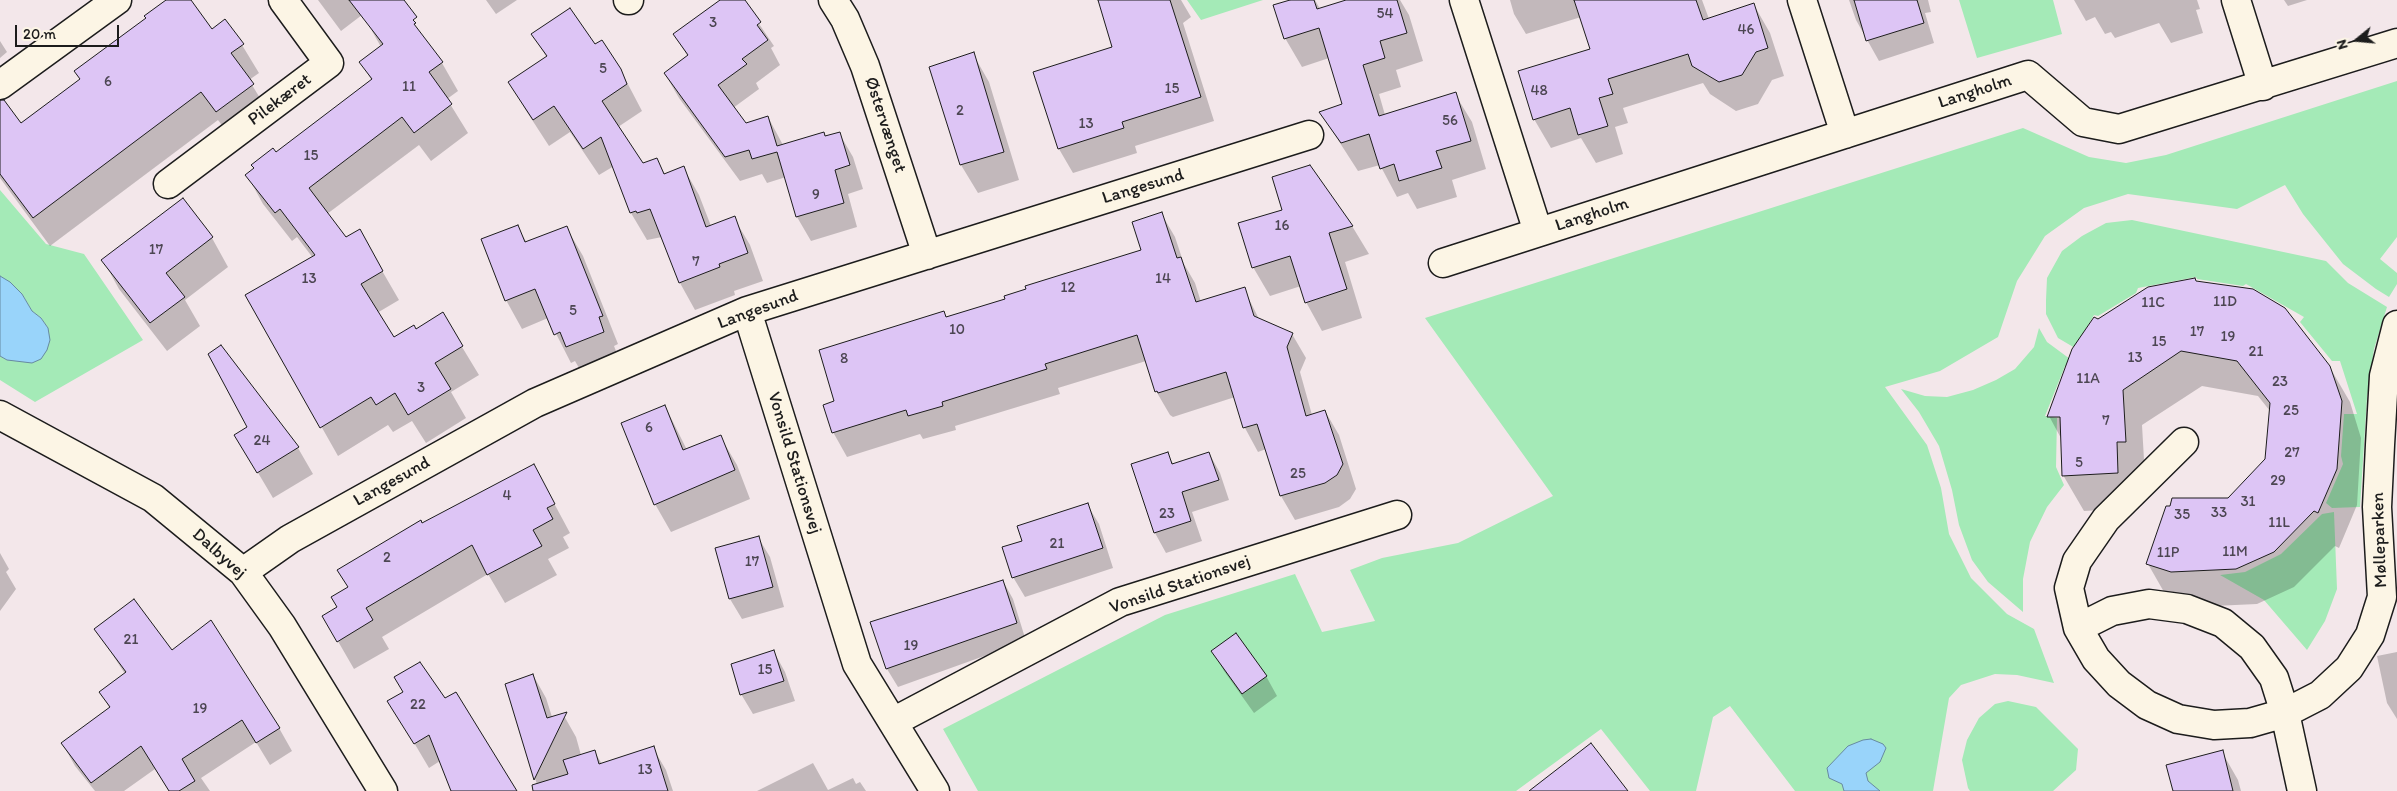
<!DOCTYPE html>
<html>
<head>
<meta charset="utf-8">
<style>
  body { margin:0 }
  #map { position:relative; width:2397px; height:791px; overflow:hidden; background:#f3e7ea; font-family:Itim,sans-serif }
  canvas { display:block }
  .north { position:absolute; left:2332px; top:15px; width:50px; height:50px; -webkit-text-stroke:4px #fcf5e5; paint-order:stroke; rotate:253deg; font-size:14px; font-weight:700; line-height:20px; text-align:center; color:#1c1c1c }
  .north::after { content:''; display:block; margin:auto; width:18px; height:22px; background:#1c1c1c; clip-path:polygon(50% 0,100% 100%,50% 72%,0 100%) }
  .scale { position:absolute; left:15px; top:25px; width:104px; height:22px; box-sizing:border-box; border:2px solid #1c1c1c; border-top:0; padding-left:6px; font-size:15px; line-height:18px; white-space:nowrap; color:#1c1c1c; -webkit-text-stroke:4px #fcf5e5; paint-order:stroke }
</style>
</head>
<body>
<div id="map">
<canvas width="2397" height="791"></canvas>
<div class="north">N</div>
<div class="scale">20 m</div>
</div>
<script>
const g = document.querySelector('canvas').getContext('2d');
g.lineJoin = 'round';
function fill(path, color) { g.fillStyle = color; g.fill(path, 'evenodd'); }
const poly = rows => new Path2D(rows.map(r => 'M' + r).join(''));
function stroke(path, color, width, dash) { g.strokeStyle = color; g.lineWidth = width; g.lineCap = dash ? 'butt' : 'round'; g.setLineDash(dash || []); g.stroke(path); }
function drawText(font, color, halo, rows, align = 'center') {
  g.font = font + ' Itim,sans-serif'; g.lineWidth = 4; g.setLineDash([]); g.textBaseline = 'middle'; g.strokeStyle = halo; g.fillStyle = color; for (const [text, x, y, turn = 0] of rows) {
    g.save(); g.translate(x, y); g.rotate((+turn || 0) * Math.PI / 180); g.textAlign = isNaN(turn) ? turn : align; if (halo) g.strokeText(text, 0, 0); g.fillText(text, 0, 0); g.restore();
  }
}
fill(poly([
  [1187,0,1263,0,1201,20],
  [1959,0,2053,0,2062,34,1977,58],
  [2397,81,2397,237,2380,259,2397,273,2397,284,2389,297,2376,289,2343,264,2303,214,2285,185,2237,209,2128,194,2084,208,2045,236,2017,281,1998,337,1940,371,1885,387,1927,445,1941,488,1949,534,1971,578,2007,614,2034,629,2054,683,2017,675,1995,674,1961,685,1949,698,1933,791,1795,791,1730,706,1713,717,1696,791,1650,791,1601,729,1516,791,978,791,943,729,1165,615,1295,574,1322,632,1375,621,1350,570,1382,558,1458,543,1553,496,1425,318,2023,128,2089,157,2126,163,2166,155],
  [0,190,46,244,84,254,143,340,35,402,0,380,0,356,7,360,48,328,41,318,32,311,22,294,0,276],
  [2132,220,2326,261,2348,283,2387,307,2374,349,2367,398,2360,507,2332,508,2326,503,2343,464,2341,456,2344,414,2357,414,2340,361,2332,361,2300,322,2304,317,2246,284,2243,286,2197,279,2196,277,2138,288,2136,293,2098,316,2094,315,2075,348,2058,338,2046,314,2046,300,2047,278,2062,251,2082,236,2106,223],
  [2039,328,2047,342,2070,359,2068,367,2065,366,2045,416,2057,418,2056,467,2064,485,2047,507,2030,542,2023,579,2023,612,1988,582,1972,560,1959,525,1952,490,1939,446,1919,412,1901,389,1925,396,1947,397,1973,390,1996,380,2015,369,2034,347],
  [2334,512,2337,589,2325,621,2307,650,2264,600,2220,575,2245,572,2281,554,2322,514],
  [2008,701,2036,707,2078,749,2076,770,2053,791,1970,791,1968,788,1962,760,1967,740,1979,718,1995,704]
]), '#a4eab7');
const water = poly([
  [0,276,10,282,22,294,32,311,41,318,48,328,50,340,47,350,41,359,32,363,7,360,0,356,0,276],
  [1871,739,1883,744,1886,748,1880,762,1866,773,1868,781,1880,791,1844,791,1842,784,1829,778,1827,768,1848,746,1863,740,1871,739]
]);
fill(water, '#99d4fa');
stroke(water, '#678aa1', 1);
fill(poly([
  [168,0,189,0,212,30,242,45,259,73,249,80,269,113,233,140,218,120,50,246,0,178,0,126,21,125,80,80,75,71,147,18],
  [318,0,372,0,375,5,341,31],
  [396,0,442,63,458,91,447,99,468,133,431,161,419,145,327,214,346,239,359,231,399,300,377,313,393,339,416,330,442,314,479,375,451,392,466,418,426,443,412,421,393,432,388,425,338,456,247,295,313,258,297,237,292,241,263,204,247,175,372,81,361,62,381,47,367,22],
  [486,0,517,0,496,14],
  [722,0,743,0,774,46,771,48,780,65,756,83,759,89,733,108,745,124,768,117,783,145,839,133,853,157,863,189,848,194,857,227,811,241,797,217,786,177,767,183,762,174,740,181,679,98,665,74,688,57,675,35],
  [1099,0,1181,0,1191,17,1183,23,1214,121,1135,146,1137,153,1073,173,1059,149,1035,73,1114,47],
  [1294,0,1315,0,1320,9,1350,0,1400,0,1409,15,1423,61,1396,70,1401,87,1379,94,1385,115,1455,94,1472,122,1486,169,1452,180,1457,197,1417,209,1408,193,1397,197,1380,165,1358,171,1320,112,1343,105,1329,58,1302,67,1285,38],
  [1510,0,1702,0,1709,19,1754,5,1770,33,1784,76,1772,80,1758,104,1736,111,1710,94,1703,83,1623,108,1628,123,1615,127,1623,154,1596,163,1581,138,1551,148,1534,119,1592,49,1581,17,1526,34,1514,14],
  [1849,0,1928,0,1931,12,1925,13,1934,43,1879,61,1856,20],
  [2074,0,2197,0,2200,9,2196,10,2203,33,2171,43,2159,23,2115,38,2111,32,2105,34,2095,17,2086,21],
  [2284,0,2307,0,2288,6],
  [533,35,595,46,620,69,642,111,618,127,643,165,657,160,665,174,683,167,699,195,711,226,734,218,750,245,763,281,734,291,735,295,695,310,680,283,662,237,647,240,631,213,614,166,599,175,570,132,549,146,525,109,510,82,547,58],
  [0,41,7,52,0,58],
  [973,54,989,82,1019,180,978,193,961,165,930,67],
  [1310,166,1352,226,1369,254,1345,262,1362,318,1322,331,1306,302,1301,286,1270,296,1253,267],
  [182,200,212,238,228,267,185,300,200,326,167,351,119,289,103,260],
  [1161,213,1175,237,1184,264,1195,283,1201,302,1244,289,1260,321,1292,334,1306,358,1300,372,1312,415,1325,411,1339,435,1356,489,1350,499,1339,507,1295,520,1281,496,1266,449,1258,452,1245,428,1235,397,1173,417,1170,415,1156,391,1146,361,1058,388,1060,394,955,426,956,430,923,439,920,434,847,457,833,432,836,402,943,312,947,318,1007,300,1143,251],
  [517,226,527,243,566,227,583,256,618,344,614,346,620,361,583,375,575,361,571,363,548,318,522,329,506,300],
  [2196,283,2329,366,2350,402,2361,438,2357,505,2339,548,2335,546,2294,587,2257,604,2192,607,2168,599,2148,564,2229,499,2267,460,2270,411,2258,396,2202,386,2142,425,2145,477,2136,477,2138,508,2084,511,2063,475,2062,440,2049,416,2098,320],
  [665,406,687,450,720,436,737,465,750,499,671,532,655,504],
  [298,448,313,474,273,498,251,461],
  [1167,453,1174,465,1209,453,1220,473,1229,500,1192,512,1202,541,1166,553,1155,533,1132,465],
  [534,466,570,533,563,537,569,548,548,559,557,575,505,603,488,574,382,637,389,649,354,669,324,617,338,608,349,588,422,525],
  [1087,504,1099,524,1113,568,1025,597,1013,577,1023,541],
  [758,537,770,557,784,607,742,619,730,599],
  [0,553,9,569,6,572,16,589,0,611],
  [1003,581,1013,599,1026,641,898,687,887,669,871,623],
  [96,629,171,651,279,728,292,751,270,765,256,742,201,778,210,791,169,791,155,769,124,791,95,791,75,766,62,743,110,709,101,692,125,674],
  [1213,651,1266,676,1277,696,1254,713,1224,671],
  [774,652,785,672,795,701,753,714,741,694],
  [2397,652,2397,719,2387,703,2377,656],
  [533,675,546,698,552,717,563,714,576,737,581,755,594,751,602,764,653,748,666,770,673,791,539,791,506,685],
  [444,700,515,791,452,791,440,761,429,768,403,724],
  [2222,752,2238,780,2241,791,2174,791],
  [813,763,828,790,853,778,856,784,860,782,866,791,757,791]
]), '#0003');
const building = poly([
  [166,0,191,0,212,29,225,19,244,44,231,53,254,84,216,112,201,92,33,218,0,174,0,100,4,100,21,123,80,79,74,71,146,18,144,16,166,0],
  [349,0,404,0,417,17,413,20,416,23,414,24,443,62,429,72,452,104,414,133,402,117,309,188,346,237,360,229,383,271,361,284,394,337,414,325,416,329,443,312,463,346,435,363,451,389,408,415,395,393,376,405,371,397,320,428,245,295,315,255,280,209,275,213,245,175,254,168,251,165,273,148,276,152,372,79,359,62,383,44,349,0],
  [720,0,745,0,761,22,757,25,768,40,742,59,747,64,718,85,746,123,768,116,777,146,824,132,825,136,840,132,850,165,835,170,844,203,796,217,777,152,752,159,749,150,725,157,664,73,688,55,673,34,720,0],
  [1098,0,1170,0,1201,97,1122,122,1124,128,1058,149,1033,72,1112,47,1098,0],
  [1290,0,1314,0,1317,9,1346,0,1397,0,1407,33,1380,41,1385,58,1363,65,1379,116,1456,92,1471,141,1436,151,1442,168,1399,181,1394,164,1380,169,1369,134,1341,143,1319,112,1342,104,1319,28,1284,39,1273,5,1290,0],
  [1574,0,1696,0,1703,20,1754,3,1768,48,1756,52,1742,75,1719,82,1692,66,1688,54,1608,79,1613,94,1599,98,1608,126,1578,135,1570,108,1533,120,1518,71,1590,49,1574,0],
  [1854,0,1917,0,1924,23,1866,41,1854,0],
  [570,8,595,44,602,40,621,69,627,84,602,101,643,163,657,158,664,174,684,166,706,227,735,216,748,253,719,264,720,267,679,283,650,209,637,213,636,211,630,213,601,137,583,149,554,106,533,120,508,82,547,56,531,34,570,8],
  [974,52,1004,152,960,165,929,67,974,52],
  [1310,165,1353,226,1329,233,1347,289,1305,303,1290,256,1252,268,1238,223,1282,210,1272,177,1310,165],
  [183,198,213,237,166,273,185,297,150,323,101,260,183,198],
  [1162,212,1177,258,1181,257,1196,302,1245,287,1254,316,1293,333,1287,347,1306,416,1325,410,1343,464,1337,475,1325,483,1280,496,1257,424,1243,428,1226,372,1158,393,1157,391,1155,392,1137,335,1045,364,1047,369,942,402,943,406,908,416,906,410,832,433,823,405,834,401,819,350,944,311,946,317,1005,299,1004,296,1026,289,1025,286,1141,250,1132,222,1162,212],
  [518,225,525,242,567,226,603,316,599,317,604,332,566,347,560,332,554,335,535,289,505,301,481,239,518,225],
  [2195,278,2196,281,2253,289,2285,308,2330,366,2342,401,2337,469,2318,513,2314,511,2274,552,2236,569,2171,572,2146,564,2166,506,2170,506,2172,498,2228,498,2265,459,2270,403,2237,361,2181,351,2123,390,2126,442,2117,442,2118,473,2062,476,2060,417,2047,417,2072,349,2094,317,2098,319,2148,287,2195,278],
  [221,345,299,447,257,473,234,435,247,427,208,354,221,345],
  [665,405,683,450,721,435,735,470,654,505,621,423,665,405],
  [1168,452,1172,464,1209,452,1219,480,1182,492,1191,521,1154,533,1131,464,1168,452],
  [534,464,555,504,547,508,553,519,533,530,542,546,487,575,472,545,366,608,373,620,337,642,322,616,337,607,331,597,348,587,337,570,421,520,422,523,534,464],
  [1088,503,1103,548,1012,578,1002,547,1022,541,1017,526,1088,503],
  [759,536,773,587,729,599,715,548,759,536],
  [1003,580,1017,623,886,669,870,622,1003,580],
  [134,599,172,650,211,620,280,728,256,743,242,720,182,759,195,781,179,791,169,791,141,746,91,783,61,743,110,707,99,692,126,672,94,629,134,599],
  [1236,633,1267,676,1242,694,1211,651,1236,633],
  [774,650,784,681,740,695,731,664,774,650],
  [420,662,445,698,456,692,517,791,451,791,429,735,414,744,387,701,403,692,394,677,420,662],
  [533,674,547,718,567,712,534,780,505,684,533,674],
  [1591,743,1628,791,1529,791,1591,743],
  [654,746,668,791,533,791,532,785,568,774,563,760,595,750,599,764,654,746],
  [2223,750,2233,791,2173,791,2166,765,2223,750]
]);
fill(building, '#ddc5f5');
stroke(building, '#1c1c1c', 1);
const street = poly([
  [628,0,629,0],
  [833,0,845,19,865,66,927,255],
  [1464,0,1538,232],
  [1802,0,1845,134],
  [2236,0,2263,86],
  [0,85,117,0],
  [168,184,329,63,283,0],
  [1443,263,2028,75,2083,122,2119,129,2397,43],
  [747,311,857,664,935,791],
  [0,415,153,498,243,572,282,626,383,791],
  [2184,442,2106,519,2077,561,2069,588,2078,628,2096,659,2119,684,2147,705,2178,719,2214,725,2250,723,2285,713,2320,695,2349,668,2370,635,2382,597,2377,507,2380,445,2384,376,2397,325],
  [243,572,290,539,535,403,747,311,1309,135],
  [2078,628,2112,611,2149,604,2187,609,2223,623,2252,647,2274,678,2285,713,2302,791],
  [893,722,1120,602,1397,515]
]);
stroke(street, '#1c1c1c', 31);
stroke(street, '#fcf5e5', 28);
drawText('15px', '#4c4652', null, [
  ["54",1385,14],
  ["3",713,23],
  ["46",1746,30],
  ["5",603,69],
  ["6",108,82],
  ["11",409,87],
  ["15",1172,89],
  ["48",1539,91],
  ["2",960,111],
  ["56",1450,121],
  ["13",1086,124],
  ["15",311,156],
  ["9",816,195],
  ["16",1282,226],
  ["17",156,250],
  ["7",696,262],
  ["13",309,279],
  ["14",1163,279],
  ["12",1068,288],
  ["11D",2225,302],
  ["11C",2153,303],
  ["5",573,311],
  ["10",957,330],
  ["17",2197,332],
  ["19",2228,337],
  ["15",2159,342],
  ["21",2256,352],
  ["13",2135,358],
  ["8",844,359],
  ["11A",2088,379],
  ["23",2280,382],
  ["3",421,388],
  ["25",2291,411],
  ["7",2106,421],
  ["6",649,428],
  ["24",262,441],
  ["27",2292,453],
  ["5",2079,463],
  ["25",1298,474],
  ["29",2278,481],
  ["4",507,496],
  ["31",2248,502],
  ["33",2219,513],
  ["23",1167,514],
  ["35",2182,515],
  ["11L",2279,523],
  ["21",1057,544],
  ["11M",2235,552],
  ["11P",2168,553],
  ["2",387,558],
  ["17",752,562],
  ["21",131,640],
  ["19",911,646],
  ["15",765,670],
  ["22",418,705],
  ["19",200,709],
  ["13",645,770]
]);
drawText('18px', '#1c1c1c', '#fcf5e5', [
  ["Langholm",1975,92,-18],
  ["Pilekæret",280,100,-37],
  ["Østervænget",885,125,72],
  ["Langesund",1143,187,-17],
  ["Langholm",1592,215,-18],
  ["Langesund",758,310,-20],
  ["Vonsild Stationsvej",794,463,73],
  ["Langesund",392,482,-29],
  ["Mølleparken",2380,540,-92],
  ["Dalbyvej",219,554,42],
  ["Vonsild Stationsvej",1180,585,-19]
]);
</script>
</body>
</html>
